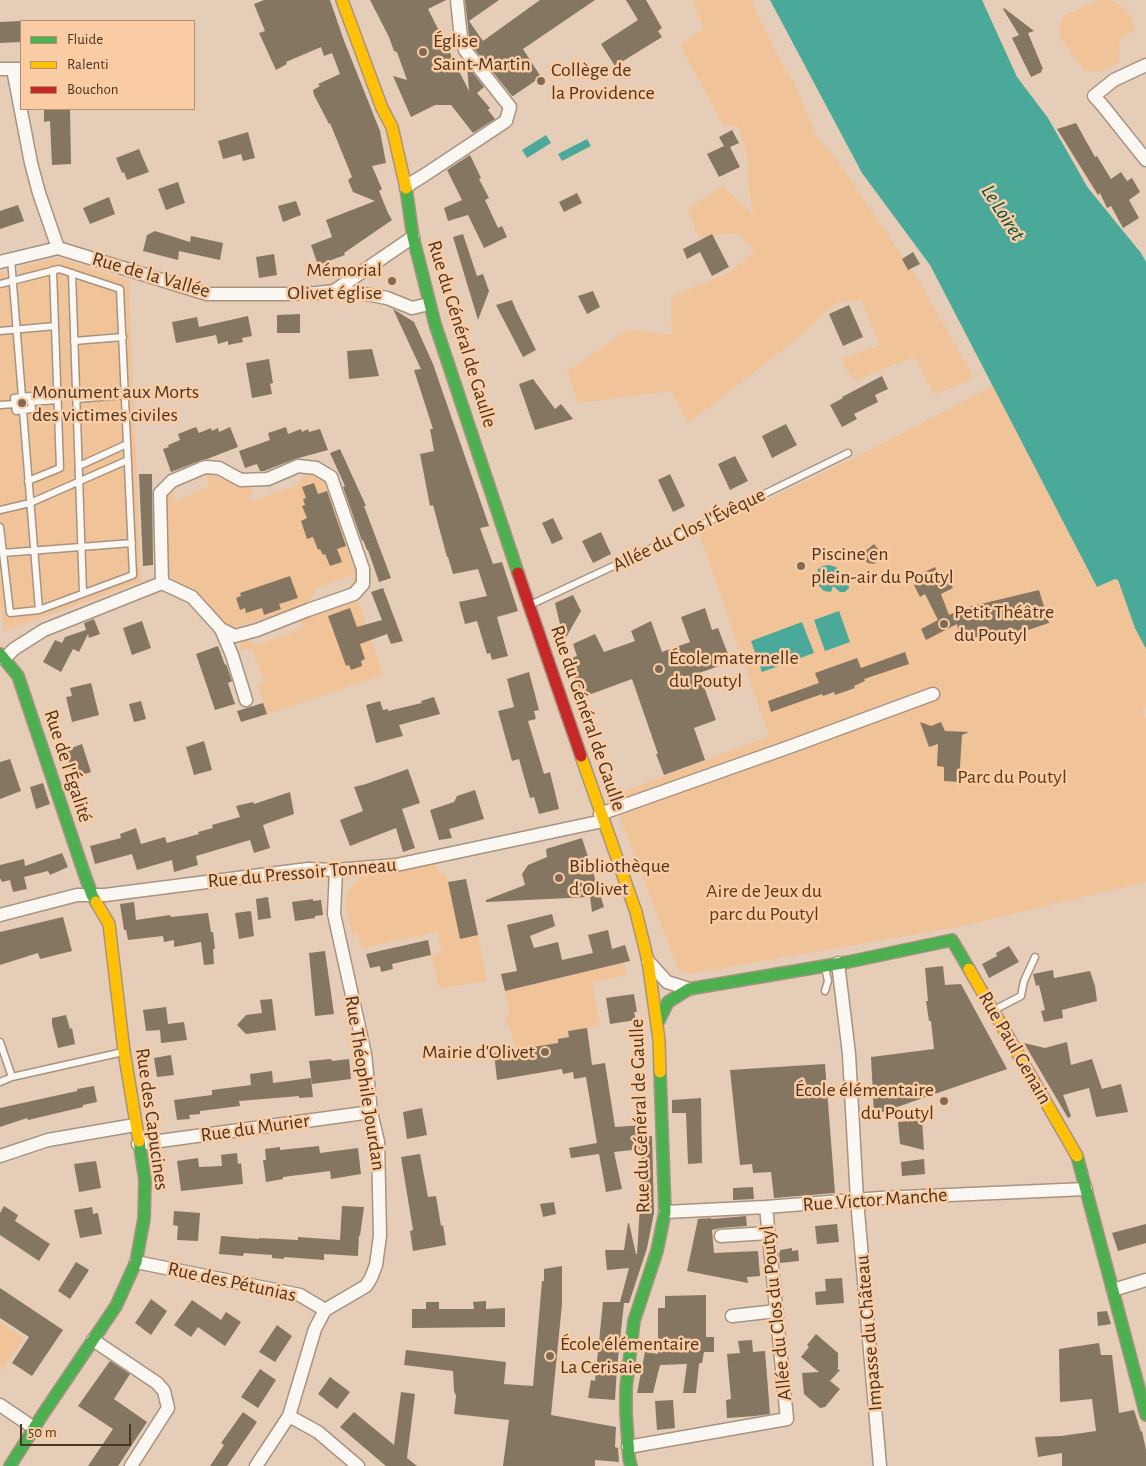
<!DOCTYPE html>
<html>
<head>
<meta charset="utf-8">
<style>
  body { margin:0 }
  #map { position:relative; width:1146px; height:1466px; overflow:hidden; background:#e5cdb8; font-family:"Alegreya Sans",sans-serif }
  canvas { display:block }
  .legend { position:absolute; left:20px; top:20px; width:175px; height:90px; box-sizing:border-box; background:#f9cca4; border:1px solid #b49070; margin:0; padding:6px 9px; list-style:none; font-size:15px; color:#4d3622 }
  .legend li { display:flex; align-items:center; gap:10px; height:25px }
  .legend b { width:25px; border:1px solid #b49070 }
  .scale { position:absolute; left:20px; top:1424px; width:111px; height:22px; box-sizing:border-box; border:2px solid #4d3622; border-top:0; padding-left:6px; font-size:15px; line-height:18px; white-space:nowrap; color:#4d3622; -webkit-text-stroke:4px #f9cca4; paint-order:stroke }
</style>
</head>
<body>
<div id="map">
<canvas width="1146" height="1466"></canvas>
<ul class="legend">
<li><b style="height:6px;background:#4caf50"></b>Fluide</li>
<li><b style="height:6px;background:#ffc107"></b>Ralenti</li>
<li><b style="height:6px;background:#c62828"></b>Bouchon</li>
</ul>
<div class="scale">50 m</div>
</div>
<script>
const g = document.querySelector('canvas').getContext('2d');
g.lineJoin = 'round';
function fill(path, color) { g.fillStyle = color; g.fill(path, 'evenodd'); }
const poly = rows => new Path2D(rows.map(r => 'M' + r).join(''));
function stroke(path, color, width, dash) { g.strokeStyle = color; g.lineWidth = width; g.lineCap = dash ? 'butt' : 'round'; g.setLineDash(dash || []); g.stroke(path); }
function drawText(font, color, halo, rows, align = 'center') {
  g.font = font + ' "Alegreya Sans",sans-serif'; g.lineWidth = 5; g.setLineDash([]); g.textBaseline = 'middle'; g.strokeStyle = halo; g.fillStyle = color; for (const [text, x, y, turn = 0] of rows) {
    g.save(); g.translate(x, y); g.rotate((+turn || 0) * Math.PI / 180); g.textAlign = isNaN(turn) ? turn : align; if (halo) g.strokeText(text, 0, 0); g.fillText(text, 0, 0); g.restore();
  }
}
fill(poly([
  [692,0,751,0,783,67,793,80,817,137,838,161,918,279,974,378,935,395,914,357,854,381,841,359,880,345,861,300,836,303,797,339,689,423,671,391,578,403,567,371,629,329,672,335,671,297,730,272,755,251,738,233,699,237,688,209,723,186,753,214,748,182,748,167,746,150,738,126,724,126,680,45,704,28],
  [1100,0,1108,0,1116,2,1130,14,1136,29,1120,38,1119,52,1120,63,1097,72,1085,71,1060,37,1059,24,1065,15],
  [59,258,129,281,141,582,4,631,0,602,0,272,3,271,7,275,19,275,19,269,22,266],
  [993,386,1097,587,1115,579,1118,580,1135,628,1146,647,1146,707,1143,707,1144,718,1146,718,1146,882,962,926,689,974,678,969,612,796,769,736,699,533,874,448],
  [305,471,319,475,326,481,359,576,355,586,348,591,354,575,317,588,308,605,238,627,229,626,223,622,195,592,167,576,164,494,176,485,173,502,209,487,206,475,212,475,253,488,249,502,298,485],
  [353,600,359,602,383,675,267,714,258,686,264,682,252,649,240,651,241,640,244,637,258,645,306,627,293,618],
  [436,863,439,874,446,873,460,939,478,935,487,981,439,988,431,955,442,952,437,932,362,948,358,934,352,935,346,907,346,896,352,886,361,878],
  [624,963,627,975,592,982,600,1026,568,1031,569,1037,558,1039,558,1043,515,1048,512,1032,504,1020,509,1014,505,991],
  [0,1322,24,1338,0,1372]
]), '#f1c399');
fill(poly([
  [770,0,982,0,1017,77,1048,118,1088,188,1141,253,1146,262,1146,649,1135,628,1118,580,1115,579,1097,587,930,265,862,173],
  [546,135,551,143,527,158,522,150],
  [587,139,591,146,562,161,558,154],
  [829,565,836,567,843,574,848,581,849,588,845,592,840,592,833,586,831,592,824,591,819,586,816,575,818,569,823,566],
  [839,611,850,642,825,651,814,620],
  [802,622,814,653,762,672,751,641]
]), '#4ba999');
fill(poly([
  [264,0,330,0,343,38,380,131,386,163,372,166,382,189,379,191,388,213,392,220,344,253,345,255,318,265,311,245,332,237,326,220,375,201,353,192,348,180,352,177,330,123,329,124,314,95,313,90,320,86,318,84,340,74,332,53,324,56,321,47,286,62,287,64,276,70,259,33,265,31,254,4],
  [370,0,446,0,428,9,469,91,467,65,484,87,477,93,490,108,488,110,495,119,473,133,451,105,435,105,411,117,393,76,407,80,397,52,394,51,389,37],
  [465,0,499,0,469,21,483,41,540,0,595,0,523,49,541,77,513,96,512,96,472,46,469,36],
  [626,0,646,0,662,28,658,31,662,37,615,66,601,44,638,20],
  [1004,8,1034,31,1028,33,1043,69,1041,70,1042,72,1031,77,1012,38,1019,35,1003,9],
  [21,21,21,42,0,43,0,22],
  [44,109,70,109,71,164,52,165,50,121,44,122],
  [1076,123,1095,157,1097,156,1111,179,1121,172,1127,181,1132,178,1140,192,1129,200,1139,218,1123,228,1111,206,1107,208,1100,193,1098,195,1057,129],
  [732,130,739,143,730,147,740,167,719,177,707,154,724,146,719,137],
  [248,132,255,158,243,161,241,154,223,159,218,141],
  [139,149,149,172,127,180,124,172,122,173,116,158],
  [470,155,481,178,479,179,489,198,485,200,498,228,502,226,507,237,484,248,468,215,448,221,444,208,462,200,447,170],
  [178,182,185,203,166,210,158,189],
  [577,193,582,203,564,212,559,202],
  [109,197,115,214,90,224,83,208],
  [296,201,301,215,283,222,278,206],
  [18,205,24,221,0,229,0,211],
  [155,231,190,242,191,236,223,243,220,260,179,251,178,260,143,251,147,235],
  [463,234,477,276,483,274,489,291,478,320,453,237],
  [712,234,729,267,712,276,700,252,687,259,683,249],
  [913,252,920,264,908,270,902,259],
  [274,254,277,275,259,278,256,257],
  [593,291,600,307,587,314,578,296],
  [512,300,516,310,536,350,523,357,496,305],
  [849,305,863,337,843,346,829,314],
  [393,309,414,322,433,364,489,526,480,528,493,564,502,562,518,611,497,617,508,656,492,660,490,653,487,654,477,621,465,624,459,602,487,596,478,569,453,574,448,557,447,557,433,505,430,506,420,454,434,451,430,429,433,429,414,370,421,369],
  [300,314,300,333,277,333,277,315],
  [248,316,252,336,242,338,243,342,228,345,228,341,218,344,216,335,176,343,172,322,197,317,199,327],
  [372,349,379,376,349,379,347,351],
  [269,359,273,383,270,384,272,394,252,398,246,363],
  [882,376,888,389,875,395,878,402,854,414,857,419,842,427,830,405,843,398,842,397],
  [533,379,555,409,561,404,573,419,535,430,519,384],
  [786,424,797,445,772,458,762,436],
  [196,427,199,433,211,428,212,431,218,428,219,432,230,427,238,447,207,459,202,460,171,472,163,449,169,447,168,445,180,440,178,434],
  [286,427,288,434,301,429,302,432,308,429,309,432,320,429,328,450,295,459,264,471,260,471,257,464,245,468,239,451,270,440,268,433],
  [340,449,366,506,364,506,391,578,379,582,368,550,367,550,363,540,362,541,343,487,345,486,330,453],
  [735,456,748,481,730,490,718,464],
  [139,474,152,474,153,565,143,566],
  [670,474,685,506,673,512,658,480],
  [314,483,318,494,327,491,346,546,337,549,342,562,330,566,325,554,323,555,320,549,318,550,313,537,307,539,301,521,307,518,302,506,305,505,303,499,306,498,302,487],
  [553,518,563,539,552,544,542,523],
  [601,532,611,554,593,563,582,541],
  [874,544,882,554,881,559,874,564,868,563,863,559,863,553],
  [935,567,941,579,947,576,953,588,941,594,949,615,964,608,1039,590,1049,623,1013,635,1011,631,960,640,957,624,926,640,921,629,938,620,925,594,920,597,914,585,925,579,922,573],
  [290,576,298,598,279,604,281,609,264,615,262,608,246,613,245,608,240,610,236,598,241,596,240,593],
  [383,588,403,641,391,644,387,634,360,644,365,659,361,661,362,666,351,670,349,665,346,666,328,616,350,608,357,627,382,620,371,592],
  [573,595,581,611,564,641,555,603],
  [705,608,712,630,718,628,731,662,699,673,716,720,694,728,705,760,664,775,656,754,658,754,632,679,583,697,577,682,576,682,569,659,577,656,573,644,595,634,604,652,635,641,631,631,651,621,662,652,690,642,681,617],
  [94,619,100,634,89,638,88,634,79,652,73,649,61,672,43,662,55,640,62,643,65,637,86,630,84,623],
  [142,621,151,648,132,655,123,628],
  [218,646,225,665,226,664,232,681,228,683,235,704,215,710,196,654],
  [905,652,909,664,864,679,865,681,854,686,855,688,835,695,834,692,823,696,822,694,771,712,768,701,819,683,815,673,857,658,861,668],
  [529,672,539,710,534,711,536,719,528,721,544,774,550,772,559,809,539,814,534,797,530,798,519,759,512,761,498,711,514,707,507,679],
  [91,683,99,715,72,722,66,697,72,696,70,688],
  [434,697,440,714,399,725,403,736,376,743,366,705,380,701,383,710,388,709,388,711,422,703,421,701],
  [141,701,146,719,134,722,129,704],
  [263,703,267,714,241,722,237,711],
  [920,722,931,726,941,722,945,731,969,732,962,735,959,782,944,781,944,767,937,766,938,744,929,747],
  [204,741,212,770,194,775,186,747],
  [82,744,91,772,73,778,66,750],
  [10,759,21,791,0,799,0,762],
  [408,769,420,803,402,809,415,848,403,852,396,828,350,846,340,820,363,811,354,787,366,784],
  [43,783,50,804,36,809,30,787],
  [475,790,484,819,449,829,452,838,439,840,430,810,454,802,457,796],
  [290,792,294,814,263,825,270,848,254,853,250,840,196,856,198,865,174,872,172,860,137,870,132,854,95,864,90,846,121,838,120,834,136,828,141,844,165,837,167,843,199,834,198,832,213,828,212,825,240,817,236,806,253,802,254,804],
  [582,838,604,907,592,912,590,897,486,902,486,900,525,885,522,874,528,865,547,857,546,849],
  [62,853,68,867,50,875,48,871,24,877,27,889,13,892,10,880,2,882,0,878,0,865,24,859,25,866],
  [466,879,478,935,460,939,448,882],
  [268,897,271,918,258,920,256,899],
  [313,899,313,901,321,900,323,915,315,916,315,918,295,921,292,902],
  [134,902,136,920,170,915,171,917,208,913,211,932,213,932,215,949,213,949,214,964,204,965,201,942,174,947,174,940,164,942,163,936,128,940,126,930,124,930,120,904],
  [251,911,254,936,239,939,235,913],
  [552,914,555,926,530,936,534,948,558,942,562,960,593,953,588,935,608,930,612,949,625,945,630,961,505,991,501,974,517,971,507,925],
  [63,917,72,951,40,959,38,953,0,965,0,932],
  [428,940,431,955,392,964,393,969,381,972,380,966,370,968,366,954],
  [1009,946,1019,962,989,978,982,964,997,956,996,953],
  [325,951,334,1014,315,1016,309,953],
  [943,966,945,985,961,984,1007,1069,874,1115,871,1057,934,1049,931,1021,929,1021,926,1001,928,1001,925,968],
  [1053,970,1054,978,1090,971,1095,986,1097,1001,1062,1010,1063,1018,1044,1022,1041,1011,1045,1010,1039,985,1036,986,1033,974],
  [634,994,637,1012,634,1012,636,1020,610,1024,606,998],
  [272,999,276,1030,246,1034,237,1025,246,1015,262,1013,260,1000],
  [166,1007,168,1024,184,1022,187,1040,161,1043,160,1030,146,1031,143,1010],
  [66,1015,70,1029,72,1028,75,1044,58,1048,52,1024,52,1018],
  [587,1028,592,1065,605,1063,615,1127,643,1125,644,1137,652,1136,654,1213,647,1248,629,1303,624,1303,617,1368,615,1400,588,1398,591,1380,595,1381,603,1302,620,1302,629,1268,607,1270,605,1250,624,1250,628,1223,629,1223,636,1254,637,1254,642,1173,641,1149,614,1152,622,1189,606,1192,599,1154,571,1158,569,1148,597,1143,586,1077,574,1079,573,1072,563,1074,562,1069,497,1080,494,1053,558,1043,558,1039,569,1037,568,1031],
  [1067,1042,1071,1065,1092,1059,1102,1089,1121,1084,1128,1112,1096,1117,1089,1088,1063,1095,1071,1116,1068,1118,1024,1043,1045,1048],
  [171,1055,174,1075,157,1077,154,1058],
  [331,1059,332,1061,349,1059,351,1079,312,1084,309,1061],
  [825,1064,835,1193,774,1198,771,1172,753,1173,752,1164,740,1165,730,1070],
  [272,1071,273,1083,311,1078,313,1097,299,1098,299,1096,239,1101,240,1106,200,1111,200,1114,189,1115,190,1119,177,1120,174,1100,212,1095,212,1090,251,1085,250,1074],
  [94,1086,97,1102,83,1105,83,1107,28,1120,27,1118,0,1127,0,1108,77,1091,77,1089],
  [701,1098,702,1163,688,1164,686,1113,672,1113,672,1100],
  [422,1108,427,1135,407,1139,403,1112],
  [922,1120,924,1150,900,1144,898,1122],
  [319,1146,320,1153,358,1148,361,1174,331,1179,330,1171,283,1177,283,1179,266,1182,263,1160,266,1160,265,1149,280,1147,280,1150],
  [237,1153,238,1164,241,1163,243,1184,181,1191,177,1161,198,1158,199,1167,222,1166,221,1155],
  [420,1154,428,1197,436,1196,441,1226,443,1225,446,1245,413,1251,410,1231,413,1230,401,1157],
  [924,1159,925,1174,902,1176,901,1162],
  [96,1161,101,1188,79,1192,74,1164],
  [753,1187,754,1199,733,1200,733,1188],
  [554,1202,556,1214,543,1217,540,1204],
  [4,1206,18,1215,15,1221,50,1244,39,1261,0,1235,0,1213],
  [342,1206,364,1207,360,1236,359,1235,358,1256,324,1254,324,1260,284,1257,284,1259,272,1258,272,1255,244,1253,243,1256,219,1254,221,1236,259,1239,259,1238,298,1240,298,1237,340,1240],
  [92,1207,93,1214,98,1213,102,1234,80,1238,74,1210],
  [174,1211,200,1213,198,1241,177,1240,178,1226,173,1225],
  [746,1216,747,1226,720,1228,712,1230,714,1253,758,1251,760,1276,747,1277,748,1283,687,1271,698,1219,711,1218,711,1219],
  [837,1224,839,1242,817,1244,815,1226],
  [1146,1224,1146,1243,1118,1251,1112,1233],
  [792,1248,792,1251,798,1250,799,1261,780,1263,779,1253,780,1252,780,1250],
  [76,1262,89,1270,70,1299,58,1291],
  [562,1266,562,1304,551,1415,616,1427,615,1447,618,1448,619,1462,595,1460,595,1466,503,1466,509,1420,454,1414,456,1396,454,1391,453,1371,404,1365,406,1350,506,1362,504,1384,533,1386,542,1281,544,1281,544,1269],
  [842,1278,844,1303,816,1305,815,1292,826,1291,825,1279],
  [0,1288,63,1330,32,1376,12,1363,29,1337,0,1318],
  [706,1295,706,1337,714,1337,714,1352,704,1352,702,1363,700,1363,699,1364,696,1393,683,1393,687,1364,660,1365,653,1393,637,1393,645,1352,658,1354,658,1308,665,1308,665,1296],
  [151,1299,167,1311,151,1335,135,1323],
  [192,1300,221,1320,226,1312,241,1322,225,1346,198,1327,191,1337,174,1325],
  [486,1301,486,1309,505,1308,505,1327,412,1328,412,1309,426,1309,426,1302,439,1302,439,1309,474,1309,473,1302],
  [1107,1311,1111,1324,1098,1326,1097,1312],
  [277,1325,292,1336,275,1362,259,1352],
  [816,1334,838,1353,838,1368,837,1369,840,1370,830,1381,840,1389,825,1407,820,1408,804,1394,802,1373,819,1372,801,1357,809,1347,807,1345],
  [752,1340,753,1352,765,1351,770,1414,755,1416,727,1418,726,1400,731,1399,727,1354,740,1353,738,1341],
  [1099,1343,1101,1355,1112,1355,1119,1413,1134,1410,1141,1432,1142,1431,1146,1450,1146,1466,1062,1466,1062,1453,1038,1457,1035,1437,1061,1436,1096,1431,1092,1399,1060,1402,1059,1349],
  [110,1361,130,1374,114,1399,147,1422,118,1466,88,1466,113,1429,78,1406],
  [260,1369,276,1380,258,1408,241,1397],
  [330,1377,350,1392,337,1409,318,1394],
  [401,1392,415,1394,407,1458,417,1466,386,1466,340,1427,354,1412,394,1445],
  [673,1400,675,1428,657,1430,655,1401],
  [243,1412,257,1422,227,1466,210,1466,224,1445,221,1443]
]), '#857661');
const lane = poly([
  [11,259,22,397],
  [72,273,83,593],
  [0,284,59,269,120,289,133,575,39,610,23,411],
  [0,331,55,326],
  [74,341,123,337],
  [30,396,32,409,16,411,14,398,30,396],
  [76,399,125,395],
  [31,402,57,400],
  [0,405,15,404],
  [79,466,127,444],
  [28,481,60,468,53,270],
  [0,510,30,503,128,460],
  [0,527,10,613,39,610],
  [3,553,132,543],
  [530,605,697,527,848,453],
  [825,967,828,981,825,991],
  [994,1010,1021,996,1024,981,1035,957],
  [0,1042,12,1077],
  [0,1082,12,1077,123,1052]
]);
const street = poly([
  [1146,65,1114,80,1094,96,1103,106,1146,160],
  [0,69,13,69],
  [21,69,13,69,31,163,39,193,58,248],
  [406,188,413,182,423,176,506,121,510,107,465,50,461,38,457,0],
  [0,262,58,248,207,294,286,294,317,293,334,291,360,293,387,298,412,308,429,304],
  [334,291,413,237],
  [221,629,232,655,246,700],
  [4,659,14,649,44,630,162,583,192,597,221,629,235,636,257,630,308,610,354,594,363,584,363,569,331,477,316,468,298,466,268,479,241,480,219,468,205,467,172,481,160,493,162,583],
  [600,814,792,746,933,694],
  [0,915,77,895,105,895,308,869,336,870,396,865,603,821],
  [648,961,667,982,689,989],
  [838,963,849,1054,857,1200,880,1466],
  [138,1144,371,1112],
  [0,1156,48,1140,135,1125],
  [665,1212,766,1207,880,1198,1086,1189],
  [721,1236,768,1233],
  [136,1262,300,1295,325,1310],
  [1113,1290,1146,1280],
  [732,1316,776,1311],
  [93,1340,157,1383,164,1391,168,1408,131,1466],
  [0,1405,34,1428],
  [289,1416,318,1432,358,1466],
  [628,1447,787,1419,766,1207],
  [256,1466,289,1416,315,1329,325,1310,366,1286,371,1278,376,1265,380,1236,378,1142,371,1112,365,1054,334,914,336,870]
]);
const fast = poly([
  [406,188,413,237,435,324,518,573],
  [0,654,18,676,84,873,92,895,96,902],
  [657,1024,668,1002,689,989,848,962,952,940,969,969],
  [1077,1156,1146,1415],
  [10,1466,43,1414,116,1306,136,1262,144,1219,145,1180,139,1141],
  [631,1466,629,1458,626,1412,626,1388,634,1321,657,1251,665,1212,660,1072]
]);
const slow = poly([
  [342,0,382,108,392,127,406,188],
  [581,756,636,912,648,961,659,1040,660,1072],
  [96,902,109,924,124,1051,139,1141],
  [969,969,1077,1156]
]);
const jam = poly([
  [518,573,581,756]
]);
stroke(lane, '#a89380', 9);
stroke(street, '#a89380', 15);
stroke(fast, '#a89380', 14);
stroke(slow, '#a89380', 14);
stroke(jam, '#a89380', 14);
stroke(lane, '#fbf8f4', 6);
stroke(street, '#fbf8f4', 12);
stroke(fast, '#4caf50', 11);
stroke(slow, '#ffc107', 11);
stroke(jam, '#c62828', 11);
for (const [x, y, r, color] of [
  [423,52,5,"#826b56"],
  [541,81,5,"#826b56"],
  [392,281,5,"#826b56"],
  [22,403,5,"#826b56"],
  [801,566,5,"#826b56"],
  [944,624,5,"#826b56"],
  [659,669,5,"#826b56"],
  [559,878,5,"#826b56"],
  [545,1052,5,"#826b56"],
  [944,1101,5,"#826b56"],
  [550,1356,5,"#826b56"]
]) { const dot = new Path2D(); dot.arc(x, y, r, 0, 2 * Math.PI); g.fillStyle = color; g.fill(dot); stroke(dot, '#f9cca4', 2); }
drawText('20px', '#4d3622', '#f9cca4', [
  ["Église",433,41],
  ["Saint-Martin",433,64],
  ["Collège de",551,70],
  ["la Providence",551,93],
  ["Mémorial",382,270,"right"],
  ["Olivet église",382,293,"right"],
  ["Monument aux Morts",32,392],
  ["des victimes civiles",32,415],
  ["Piscine en",811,554],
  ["plein-air du Poutyl",811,577],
  ["Petit Théâtre",954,612],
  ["du Poutyl",954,635],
  ["École maternelle",669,658],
  ["du Poutyl",669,681],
  ["Bibliothèque",569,866],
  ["d'Olivet",569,889],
  ["Mairie d'Olivet",535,1052,"right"],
  ["École élémentaire",934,1090,"right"],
  ["du Poutyl",934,1113,"right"],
  ["École élémentaire",560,1344],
  ["La Cerisaie",560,1367]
], 'left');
drawText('20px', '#4d3622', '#f9cca4', [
  ["Rue de la Vallée",151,275,16],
  ["Rue du Général de Gaulle",462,334,73],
  ["Allée du Clos l'Évêque",689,530,-26],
  ["Rue du Général de Gaulle",588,718,71],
  ["Rue de l'Égalité",68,766,72],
  ["Rue du Pressoir Tonneau",302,873,-5],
  ["Rue Paul Genain",1015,1048,60],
  ["Rue Théophile Jourdan",365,1083,81],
  ["Rue du Général de Gaulle",640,1116,-92],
  ["Rue des Capucines",152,1119,82],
  ["Rue du Murier",255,1128,-8],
  ["Rue Victor Manche",875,1200,-4],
  ["Rue des Pétunias",232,1282,12],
  ["Allée du Clos du Poutyl",776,1313,-96],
  ["Impasse du Château",869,1333,-95]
]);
drawText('20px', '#5d3c1b', '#f9cca4', [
  ["Parc du Poutyl",1012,777],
  ["Aire de Jeux du",764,891],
  ["parc du Poutyl",764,914]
]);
drawText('italic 21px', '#044e46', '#f9cca4', [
  ["Le Loiret",1003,213,57]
]);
</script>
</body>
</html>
